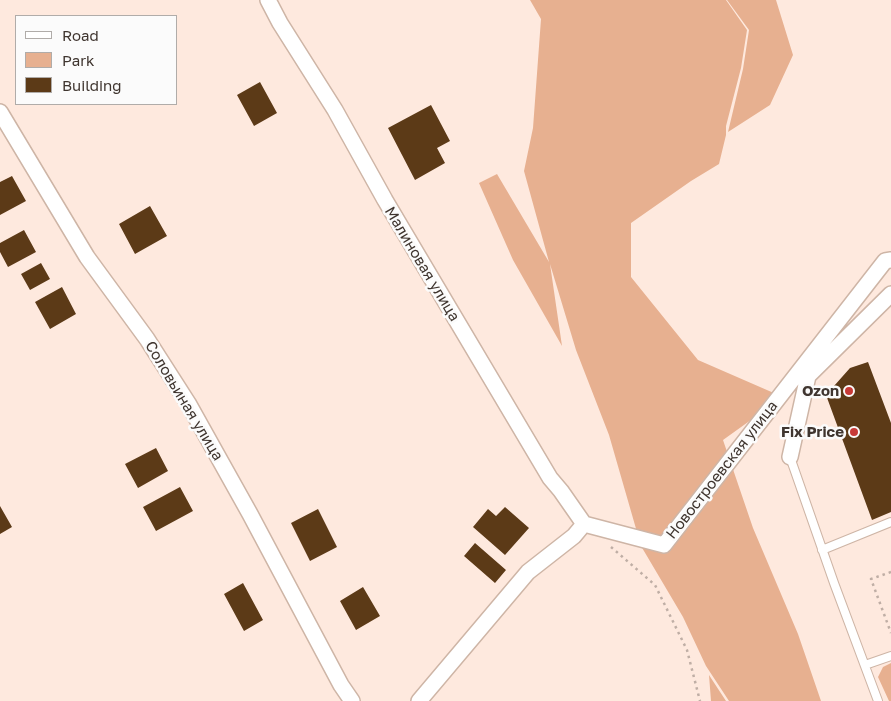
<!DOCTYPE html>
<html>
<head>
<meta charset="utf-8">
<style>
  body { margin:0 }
  #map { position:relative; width:891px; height:701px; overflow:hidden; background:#fee9de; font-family:"Golos Text",sans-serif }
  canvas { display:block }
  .legend { position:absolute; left:15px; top:15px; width:162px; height:90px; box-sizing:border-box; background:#fbfbfb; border:1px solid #b0aca9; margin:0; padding:6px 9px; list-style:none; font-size:15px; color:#3f352f }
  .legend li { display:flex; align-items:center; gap:10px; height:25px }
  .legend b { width:25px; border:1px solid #b0aca9 }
</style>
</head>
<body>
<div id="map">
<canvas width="891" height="701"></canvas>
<ul class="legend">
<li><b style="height:6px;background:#fff"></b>Road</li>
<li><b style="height:14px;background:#e7b090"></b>Park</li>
<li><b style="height:14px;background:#5c3a17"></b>Building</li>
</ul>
</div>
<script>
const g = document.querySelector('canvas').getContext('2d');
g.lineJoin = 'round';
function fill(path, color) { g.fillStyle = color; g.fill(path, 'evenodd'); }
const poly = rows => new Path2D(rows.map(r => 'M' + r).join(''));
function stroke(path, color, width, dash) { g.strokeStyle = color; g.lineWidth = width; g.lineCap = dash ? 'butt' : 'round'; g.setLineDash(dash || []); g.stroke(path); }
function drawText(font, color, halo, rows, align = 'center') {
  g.font = font + ' "Golos Text",sans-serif'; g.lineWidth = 5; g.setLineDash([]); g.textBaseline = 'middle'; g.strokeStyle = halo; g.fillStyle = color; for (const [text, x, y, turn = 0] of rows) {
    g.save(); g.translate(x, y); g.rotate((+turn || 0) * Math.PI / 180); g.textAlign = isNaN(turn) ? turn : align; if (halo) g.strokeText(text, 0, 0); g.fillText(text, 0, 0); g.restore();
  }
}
fill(poly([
  [530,0,726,0,747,30,741,68,726,126,726,135,719,164,691,181,631,223,631,277,698,360,783,397,723,440,753,528,798,634,821,701,729,701,706,666,683,617,641,546,609,435,576,350,550,264,562,346,513,260,479,183,497,174,549,262,524,171,533,128,541,19],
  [727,0,776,0,793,55,770,105,728,132,743,69,749,30],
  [891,663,891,701,889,701,878,677,883,667],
  [709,675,726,701,711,701]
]), '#e7b090');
fill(poly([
  [260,82,277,113,254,126,237,95],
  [431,105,450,141,437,148,445,163,415,180,388,128],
  [12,176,26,201,0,215,0,182],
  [150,206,167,236,135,254,119,224],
  [24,230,36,252,8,267,0,252,0,243],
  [41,263,50,279,30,290,21,274],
  [62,287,76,314,50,329,35,302],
  [868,362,891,423,891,512,872,520,826,395,850,368],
  [156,448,168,471,138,488,125,464],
  [180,487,193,511,156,531,143,507],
  [0,506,12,527,0,534],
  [505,507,529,528,505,555,473,527,488,509,496,516],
  [318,509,337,547,310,561,291,523],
  [475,543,506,570,495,583,464,556],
  [243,583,263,620,244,631,224,594],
  [363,587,380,616,356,630,340,601]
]), '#5c3a17');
const service = poly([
  [790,457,834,583,878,701],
  [822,550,891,522],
  [865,665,891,656]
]);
const minor = poly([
  [268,0,280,23,335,110,385,200,550,478,561,491,584,524],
  [0,112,87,257,147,339,188,403,250,514,341,685,352,701],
  [790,457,808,376,891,294],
  [419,701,528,572,574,536,584,524,664,545,885,261,891,260]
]);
stroke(service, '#ceb5a6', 10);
stroke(minor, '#ceb5a6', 18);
stroke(poly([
  [611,547,655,585,687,650,700,701],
  [891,572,871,579,891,633]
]), '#bfaea5', 2.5, [2.5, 4]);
stroke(service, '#fff', 8);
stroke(minor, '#fff', 15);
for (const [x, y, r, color] of [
  [849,391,5,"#c83a37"],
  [854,432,5,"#c83a37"]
]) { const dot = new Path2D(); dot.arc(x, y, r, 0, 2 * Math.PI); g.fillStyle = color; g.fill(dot); stroke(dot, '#fbfbfb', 2); }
drawText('15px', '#3f352f', '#fbfbfb', [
  ["Малиновая улица",422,264,59],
  ["Соловьиная улица",184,401,59],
  ["Новостроевская улица",722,470,-52]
]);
drawText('bold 15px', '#3f352f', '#fbfbfb', [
  ["Ozon",839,391],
  ["Fix Price",844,432]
], 'right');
</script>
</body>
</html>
